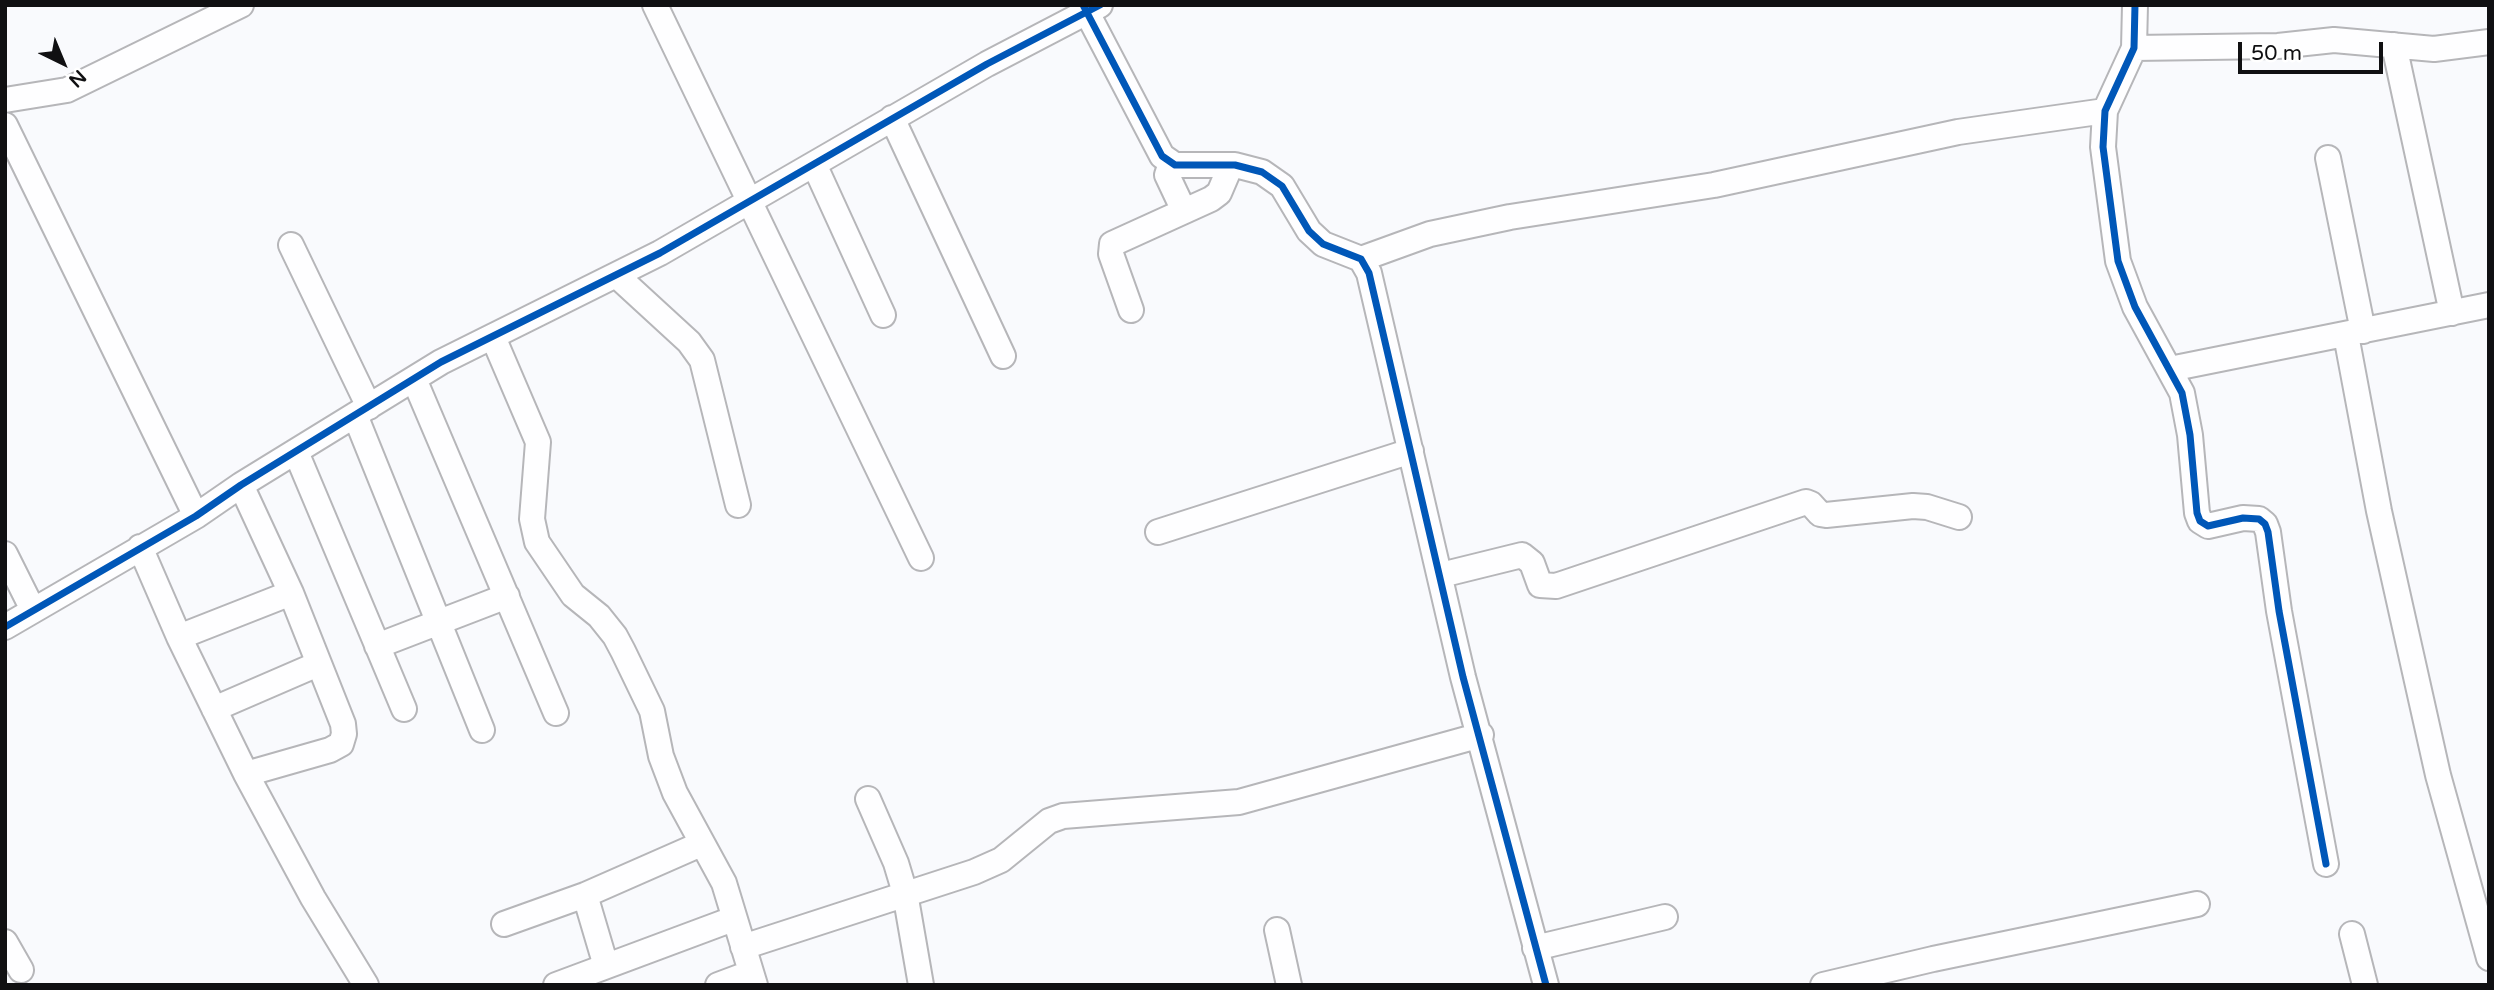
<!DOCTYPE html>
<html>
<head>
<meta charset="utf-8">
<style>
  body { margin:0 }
  #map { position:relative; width:2494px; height:990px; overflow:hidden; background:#f9fafd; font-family:"Varela Round",sans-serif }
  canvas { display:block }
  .frame { position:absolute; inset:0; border:7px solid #101012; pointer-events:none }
  .north { position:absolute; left:28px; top:28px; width:70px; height:70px; -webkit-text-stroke:5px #fff; paint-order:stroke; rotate:137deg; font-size:19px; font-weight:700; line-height:28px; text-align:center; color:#101012 }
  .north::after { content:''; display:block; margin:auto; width:24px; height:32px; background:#101012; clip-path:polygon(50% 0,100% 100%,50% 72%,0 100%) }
  .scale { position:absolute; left:2238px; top:42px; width:145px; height:32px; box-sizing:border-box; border:4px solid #101012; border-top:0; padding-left:9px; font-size:21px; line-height:24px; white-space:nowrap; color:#101012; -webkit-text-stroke:5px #fff; paint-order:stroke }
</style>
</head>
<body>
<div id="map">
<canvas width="2494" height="990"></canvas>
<div class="frame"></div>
<div class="north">N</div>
<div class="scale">50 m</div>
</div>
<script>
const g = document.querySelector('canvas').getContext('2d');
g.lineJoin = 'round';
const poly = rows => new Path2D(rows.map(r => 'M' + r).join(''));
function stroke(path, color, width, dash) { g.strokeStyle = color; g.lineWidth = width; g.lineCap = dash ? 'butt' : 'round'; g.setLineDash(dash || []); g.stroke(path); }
const minor = poly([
  [655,5,921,558],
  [1083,5,1162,156,1175,165,1235,165,1262,172,1282,186,1309,231,1323,244,1361,259,1369,273,1463,677,1546,985],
  [2135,5,2134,48,2105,111,2103,147,2118,261,2135,307,2182,393,2190,435,2197,513,2200,521,2208,526,2243,518,2259,519,2265,524,2268,532,2279,611,2326,864],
  [2394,45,2452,313],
  [2134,48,2278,46,2334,40,2434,49,2489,42],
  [5,100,67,90,241,5],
  [892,118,1003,356],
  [5,125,196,516],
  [2328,158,2363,331],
  [814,164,883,315],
  [1175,165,1169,169,1167,175,1184,211],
  [291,245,369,407],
  [1361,259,1430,234,1510,217,1714,185,1958,132,2105,111],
  [616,275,689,342,702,360,738,505],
  [1131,310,1111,254,1112,244,1211,199,1219,193,1231,165],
  [2346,335,2379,511,2438,775,2489,958],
  [493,337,538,442,532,519,537,542,573,595,599,616,615,636,623,651,652,711,661,756,675,793,724,883,755,985],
  [2170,369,2489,305],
  [414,379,556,713],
  [355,415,482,730],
  [296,452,404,709],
  [241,485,291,593,343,724,344,734,341,744,330,750,246,774],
  [1158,532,1411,451],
  [140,547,179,637,246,774,313,898,366,985],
  [5,554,33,610],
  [1441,575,1522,555,1532,563,1540,585,1556,586,1806,502,1811,504,1820,514,1826,515,1913,506,1927,507,1959,517],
  [5,627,196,516,241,485,441,362,660,253,987,64,1100,5],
  [179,637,291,593],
  [377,646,507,596],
  [214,709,318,664],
  [868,799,896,863,905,893,921,985],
  [585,895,606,966],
  [504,924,585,895,701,844],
  [1277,930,1289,985],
  [2352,934,2365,985],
  [5,942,21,970],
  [743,947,974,872,1001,860,1049,821,1063,816,1239,802,1481,735],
  [1535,948,1665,917],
  [556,985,733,919],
  [718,985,750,973],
  [1823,985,1933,959,2197,904]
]);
stroke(minor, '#b6b6b9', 28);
stroke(minor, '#fefeff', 24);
stroke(poly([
  [1083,5,1162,156,1175,165,1235,165,1262,172,1282,186,1309,231,1323,244,1361,259,1369,273,1463,677,1546,985],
  [2135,5,2134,48,2105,111,2103,147,2118,261,2135,307,2182,393,2190,435,2197,513,2200,521,2208,526,2243,518,2259,519,2265,524,2268,532,2279,611,2326,864],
  [5,627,196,516,241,485,441,362,660,253,987,64,1100,5]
]), '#0057b8', 7);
</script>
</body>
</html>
